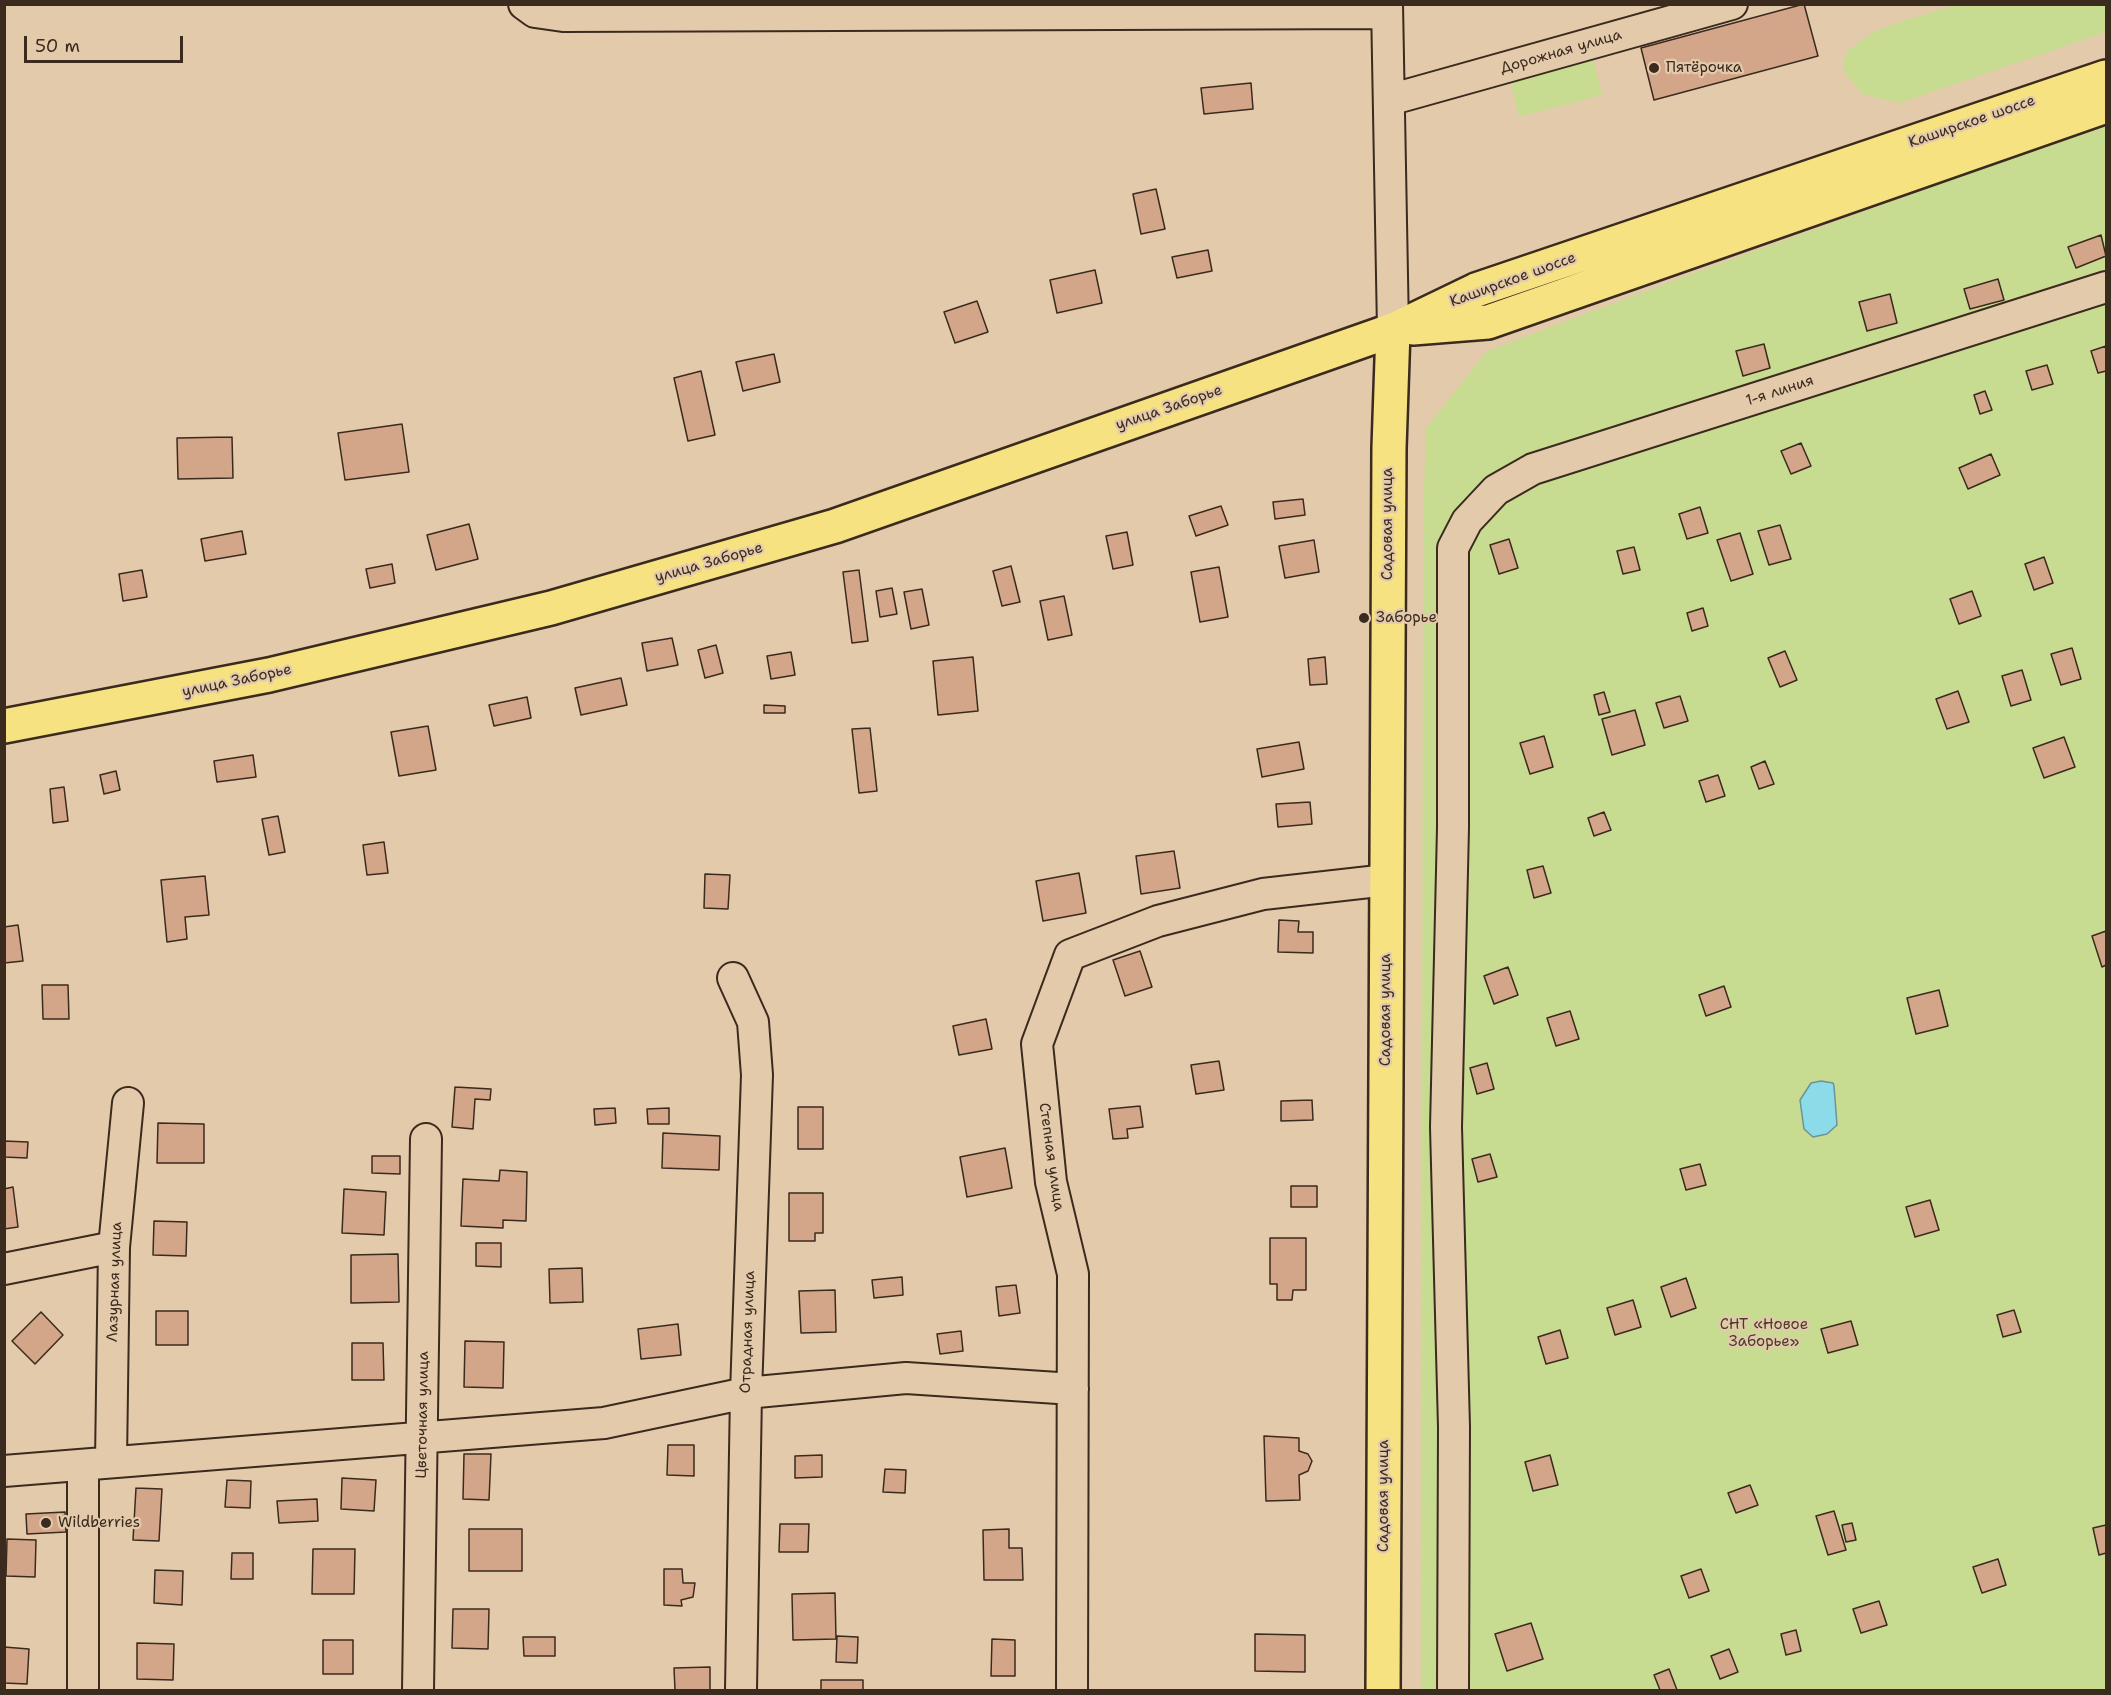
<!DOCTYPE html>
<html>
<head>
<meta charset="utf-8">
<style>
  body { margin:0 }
  #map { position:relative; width:2111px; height:1695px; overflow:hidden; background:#e3caab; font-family:"Shantell Sans",sans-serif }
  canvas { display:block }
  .frame { position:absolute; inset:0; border:6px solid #3b2a1e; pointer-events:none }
  .scale { position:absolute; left:24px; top:36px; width:159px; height:27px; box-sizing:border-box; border:3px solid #3b2a1e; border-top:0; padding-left:8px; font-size:18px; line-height:21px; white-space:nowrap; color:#3b2a1e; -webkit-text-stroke:4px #e3caab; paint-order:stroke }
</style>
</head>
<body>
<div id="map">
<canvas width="2111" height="1695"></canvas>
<div class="frame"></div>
<div class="scale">50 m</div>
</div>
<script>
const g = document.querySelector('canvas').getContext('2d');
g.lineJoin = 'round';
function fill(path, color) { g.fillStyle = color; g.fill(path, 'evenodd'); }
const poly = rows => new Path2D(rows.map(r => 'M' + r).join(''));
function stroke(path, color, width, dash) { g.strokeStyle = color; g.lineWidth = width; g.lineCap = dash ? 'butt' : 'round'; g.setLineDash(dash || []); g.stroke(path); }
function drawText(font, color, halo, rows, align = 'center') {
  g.font = font + ' "Shantell Sans",sans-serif'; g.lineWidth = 4.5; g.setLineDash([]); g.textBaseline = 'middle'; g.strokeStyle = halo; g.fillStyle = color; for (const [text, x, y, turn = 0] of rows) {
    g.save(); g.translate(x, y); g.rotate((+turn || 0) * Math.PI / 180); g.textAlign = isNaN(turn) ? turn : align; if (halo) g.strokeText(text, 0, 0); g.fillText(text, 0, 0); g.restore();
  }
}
fill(poly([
  [1960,4,2106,5,2106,32,1900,103,1864,95,1845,74,1843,63,1848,50,1875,31,1899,22],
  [1593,59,1602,95,1519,117,1510,80],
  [2106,124,2106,1690,1421,1690,1423,524,1426,428,1487,351,1707,268]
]), '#c7dc91');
const water = poly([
  [1821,1081,1833,1083,1834,1086,1837,1125,1827,1134,1813,1137,1804,1129,1800,1100,1811,1083,1821,1081]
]);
fill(water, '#8cdbe9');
stroke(water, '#6c9498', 1.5);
const building = poly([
  [1804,4,1818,56,1654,100,1641,48,1804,4],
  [1251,83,1253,109,1204,114,1201,88,1251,83],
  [1156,189,1165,229,1141,234,1133,194,1156,189],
  [2101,235,2106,256,2076,268,2068,247,2101,235],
  [1208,250,1212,271,1177,278,1172,257,1208,250],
  [1095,270,1102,303,1057,313,1050,280,1095,270],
  [1998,279,2004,300,1970,309,1964,289,1998,279],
  [1890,294,1897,323,1867,331,1859,302,1890,294],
  [977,301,988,332,955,343,944,312,977,301],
  [1764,344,1770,368,1743,376,1736,351,1764,344],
  [2106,346,2106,371,2098,373,2091,351,2106,346],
  [774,354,780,382,743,391,736,362,774,354],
  [2047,365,2053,384,2032,390,2026,371,2047,365],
  [701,371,715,435,688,441,674,378,701,371],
  [1985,391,1992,410,1980,414,1974,395,1985,391],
  [402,424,409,472,345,480,338,433,402,424],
  [232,437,233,478,178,479,177,438,232,437],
  [1801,443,1811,466,1791,474,1781,451,1801,443],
  [1991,454,2000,475,1968,489,1959,468,1991,454],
  [1303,499,1305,515,1275,519,1273,502,1303,499],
  [1221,506,1228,525,1196,536,1189,516,1221,506],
  [1700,507,1708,533,1687,539,1679,514,1700,507],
  [469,524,478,559,436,570,427,535,469,524],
  [1780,525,1791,559,1769,565,1758,531,1780,525],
  [242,531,246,554,205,561,201,539,242,531],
  [1127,532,1133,565,1113,569,1106,536,1127,532],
  [1740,533,1753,574,1731,581,1717,540,1740,533],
  [1509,539,1518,568,1499,574,1490,545,1509,539],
  [1314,540,1319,572,1285,578,1279,546,1314,540],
  [1634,547,1640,570,1623,574,1617,551,1634,547],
  [2044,557,2053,583,2034,590,2025,564,2044,557],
  [392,564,395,583,370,588,366,569,392,564],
  [1011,566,1020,602,1002,606,993,571,1011,566],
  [1219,567,1228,617,1200,622,1191,572,1219,567],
  [142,570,147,597,123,601,119,574,142,570],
  [859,570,868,641,852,643,843,572,859,570],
  [892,588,897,614,880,617,876,591,892,588],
  [922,589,929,625,911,629,904,592,922,589],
  [1972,591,1981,616,1959,624,1950,599,1972,591],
  [1064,596,1072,635,1048,640,1040,601,1064,596],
  [1703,608,1708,626,1692,631,1687,613,1703,608],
  [672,638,678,665,647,671,642,643,672,638],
  [716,645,723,673,705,678,698,650,716,645],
  [2072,648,2081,679,2061,685,2051,654,2072,648],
  [1785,651,1797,680,1780,687,1768,658,1785,651],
  [791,652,795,675,771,679,767,656,791,652],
  [973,657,978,711,938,715,933,661,973,657],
  [1325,657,1327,684,1310,685,1308,659,1325,657],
  [2022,670,2031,700,2011,706,2002,676,2022,670],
  [621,678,627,705,581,715,575,688,621,678],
  [1958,691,1969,722,1947,729,1936,699,1958,691],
  [1604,692,1610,712,1599,715,1594,695,1604,692],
  [1680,696,1688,721,1664,728,1656,703,1680,696],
  [527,697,531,718,494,726,489,705,527,697],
  [764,705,785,706,785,713,764,713,764,705],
  [1635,710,1645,745,1612,755,1602,719,1635,710],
  [428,726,436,770,399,776,391,732,428,726],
  [870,728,877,791,859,793,852,729,870,728],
  [1544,736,1553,767,1530,774,1520,743,1544,736],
  [2064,737,2075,767,2044,778,2033,748,2064,737],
  [1299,742,1304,769,1262,777,1257,749,1299,742],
  [253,755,256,777,217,782,214,761,253,755],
  [1765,761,1774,784,1759,789,1751,767,1765,761],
  [116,771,120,790,104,794,100,775,116,771],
  [1718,775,1725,796,1706,802,1699,781,1718,775],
  [64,787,68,821,53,823,50,789,64,787],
  [1310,802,1312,824,1278,827,1276,804,1310,802],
  [1604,812,1611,830,1594,836,1588,818,1604,812],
  [278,816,285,852,269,855,262,819,278,816],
  [384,842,388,873,367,875,363,845,384,842],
  [1174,851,1180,888,1141,894,1136,856,1174,851],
  [1543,866,1551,893,1534,898,1527,870,1543,866],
  [1079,873,1086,913,1043,921,1036,881,1079,873],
  [705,874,730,875,728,909,704,908,705,874],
  [205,876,209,915,185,917,187,939,167,942,161,880,205,876],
  [1279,920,1299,921,1298,932,1313,932,1313,953,1278,952,1279,920],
  [18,925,23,961,4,963,4,927,18,925],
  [2106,931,2106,965,2102,967,2092,936,2106,931],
  [1140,951,1152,987,1125,996,1113,960,1140,951],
  [1508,967,1518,995,1494,1004,1484,976,1508,967],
  [42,985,68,985,69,1019,43,1019,42,985],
  [1724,986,1731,1007,1706,1016,1699,995,1724,986],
  [1939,990,1948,1026,1916,1034,1907,998,1939,990],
  [1570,1011,1579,1039,1556,1046,1547,1018,1570,1011],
  [986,1019,992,1049,959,1055,953,1026,986,1019],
  [1219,1061,1224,1090,1196,1094,1191,1065,1219,1061],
  [1487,1063,1494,1089,1477,1094,1470,1068,1487,1063],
  [455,1087,491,1089,490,1100,475,1099,473,1129,452,1127,455,1087],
  [1312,1100,1313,1120,1281,1121,1281,1101,1312,1100],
  [1140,1106,1143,1127,1127,1129,1128,1138,1113,1139,1109,1109,1140,1106],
  [798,1107,823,1107,823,1149,798,1149,798,1107],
  [615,1108,616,1123,595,1125,594,1109,615,1108],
  [669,1108,669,1124,648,1124,647,1109,669,1108],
  [158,1123,204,1124,204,1163,157,1163,158,1123],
  [663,1133,720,1136,719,1170,662,1168,663,1133],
  [4,1141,28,1142,27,1158,4,1157,4,1141],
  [1005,1148,1012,1188,967,1197,960,1157,1005,1148],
  [1490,1154,1497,1177,1478,1182,1472,1159,1490,1154],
  [372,1156,400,1156,400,1174,372,1173,372,1156],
  [1700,1164,1706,1185,1686,1190,1680,1169,1700,1164],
  [500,1170,527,1172,526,1221,503,1220,503,1228,461,1226,463,1179,499,1181,500,1170],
  [1291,1186,1317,1186,1317,1207,1291,1207,1291,1186],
  [13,1187,18,1227,4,1229,4,1189,13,1187],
  [344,1189,386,1192,384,1235,342,1233,344,1189],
  [789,1193,823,1193,823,1233,815,1233,815,1241,789,1241,789,1193],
  [1930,1200,1939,1230,1915,1237,1906,1207,1930,1200],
  [154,1221,187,1222,186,1256,153,1255,154,1221],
  [1270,1238,1306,1238,1306,1290,1293,1290,1292,1300,1277,1300,1277,1284,1270,1284,1270,1238],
  [476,1243,501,1243,501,1267,476,1266,476,1243],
  [398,1254,399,1302,351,1303,351,1255,398,1254],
  [582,1268,583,1302,550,1303,549,1269,582,1268],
  [902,1277,903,1295,874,1298,872,1280,902,1277],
  [1686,1278,1696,1308,1671,1317,1661,1287,1686,1278],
  [1016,1285,1020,1313,999,1316,996,1287,1016,1285],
  [835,1290,836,1332,801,1333,799,1291,835,1290],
  [1633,1300,1641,1327,1615,1335,1607,1308,1633,1300],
  [2014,1310,2021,1332,2003,1337,1997,1315,2014,1310],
  [156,1311,188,1311,188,1345,156,1345,156,1311],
  [41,1312,63,1335,35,1364,12,1341,41,1312],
  [1851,1321,1858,1345,1828,1353,1821,1329,1851,1321],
  [678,1324,681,1355,641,1359,638,1329,678,1324],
  [1560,1330,1568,1358,1546,1364,1538,1337,1560,1330],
  [961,1331,963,1351,940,1354,937,1334,961,1331],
  [465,1341,504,1342,503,1388,464,1387,465,1341],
  [352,1343,383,1343,384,1380,352,1380,352,1343],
  [1264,1436,1299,1438,1299,1451,1308,1454,1312,1461,1308,1471,1299,1475,1300,1500,1266,1501,1264,1436],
  [668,1445,694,1445,694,1476,667,1475,668,1445],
  [464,1454,491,1454,489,1500,463,1499,464,1454],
  [822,1455,822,1477,795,1478,795,1456,822,1455],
  [1550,1455,1558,1485,1533,1491,1525,1462,1550,1455],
  [885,1469,906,1470,905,1493,883,1492,885,1469],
  [342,1478,376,1480,374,1511,341,1509,342,1478],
  [227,1480,251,1481,250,1508,225,1507,227,1480],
  [1750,1485,1758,1505,1736,1513,1728,1493,1750,1485],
  [136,1488,162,1489,159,1541,133,1540,136,1488],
  [317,1499,318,1521,279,1523,277,1501,317,1499],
  [1834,1511,1846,1550,1828,1555,1816,1516,1834,1511],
  [65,1512,66,1532,27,1534,26,1514,65,1512],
  [1852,1523,1856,1540,1846,1542,1842,1525,1852,1523],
  [780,1524,809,1524,808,1552,779,1552,780,1524],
  [2106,1525,2106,1553,2099,1555,2093,1528,2106,1525],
  [469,1529,522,1529,522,1571,469,1571,469,1529],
  [1009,1529,1009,1548,1022,1548,1023,1580,984,1580,983,1530,1009,1529],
  [7,1539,36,1540,35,1577,6,1576,7,1539],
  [313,1549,355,1549,354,1594,312,1594,313,1549],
  [232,1553,253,1553,253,1579,231,1579,232,1553],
  [1998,1559,2006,1585,1982,1593,1973,1567,1998,1559],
  [664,1569,682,1569,683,1583,695,1583,693,1597,681,1600,682,1606,664,1605,664,1569],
  [1701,1569,1709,1591,1689,1598,1681,1576,1701,1569],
  [155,1570,183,1571,182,1605,154,1603,155,1570],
  [835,1593,836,1639,793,1640,792,1594,835,1593],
  [1879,1601,1887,1625,1861,1633,1853,1609,1879,1601],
  [453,1609,489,1609,488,1649,452,1648,453,1609],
  [1531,1623,1543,1659,1507,1671,1495,1634,1531,1623],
  [1796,1630,1801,1651,1786,1655,1781,1634,1796,1630],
  [1255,1634,1305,1635,1305,1672,1255,1671,1255,1634],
  [837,1636,858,1637,857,1663,836,1662,837,1636],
  [523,1637,555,1637,555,1656,524,1656,523,1637],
  [992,1639,1015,1640,1015,1676,991,1676,992,1639],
  [323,1640,353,1640,353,1674,323,1674,323,1640],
  [137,1643,174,1644,173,1680,137,1679,137,1643],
  [4,1647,29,1649,27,1684,4,1683,4,1647],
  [1729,1649,1738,1672,1720,1679,1711,1656,1729,1649],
  [710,1667,710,1690,675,1690,674,1668,710,1667],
  [1669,1669,1677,1690,1660,1690,1654,1675,1669,1669],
  [821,1680,863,1680,863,1690,821,1690,821,1680]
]);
fill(building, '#d4a689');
stroke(building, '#3b2a1e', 1.5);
const minor = poly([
  [524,4,535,12,563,16,1387,13],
  [1387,4,1393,330],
  [1389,100,1732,4],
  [733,978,753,1022,757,1075,746,1393,741,1690],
  [4,1269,114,1247],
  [111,1461,114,1247,128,1103],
  [4,1471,604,1423,746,1393,906,1378,1073,1389],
  [83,1690,83,1466],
  [418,1690,426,1139],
  [1072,1690,1073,1274,1051,1182,1037,1044,1070,955,1158,921,1263,894,1387,880],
  [1453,1690,1454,1427,1446,1127,1453,828,1453,548,1467,521,1496,490,1533,469,2106,287]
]);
const major = poly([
  [1413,328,1488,322,2106,106],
  [4,726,269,675,551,608,835,526,1393,330,1476,290,2106,77],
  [1383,1690,1389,448,1393,330]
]);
stroke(minor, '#3b2a1e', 34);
stroke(major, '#3b2a1e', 38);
stroke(minor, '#e3caab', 30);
stroke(major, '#f7e281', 33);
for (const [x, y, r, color] of [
  [1654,68,6,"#3b2a1e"],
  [1364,618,6,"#3b2a1e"],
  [46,1523,6,"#3b2a1e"]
]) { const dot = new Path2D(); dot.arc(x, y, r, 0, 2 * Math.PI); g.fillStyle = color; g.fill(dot); stroke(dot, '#e3caab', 2); }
drawText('15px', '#3b2a1e', '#e3caab', [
  ["Дорожная улица",1561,52,-16],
  ["Каширское шоссе",1972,122,-19],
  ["Каширское шоссе",1513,280,-20],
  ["1-я линия",1780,391,-18],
  ["улица Заборье",1169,408,-19],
  ["Садовая улица",1388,524,-90],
  ["улица Заборье",709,563,-16],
  ["улица Заборье",237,681,-12],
  ["Садовая улица",1386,1010,-90],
  ["Степная улица",1051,1157,82],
  ["Лазурная улица",115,1282,-88],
  ["Отрадная улица",748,1332,-88],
  ["Цветочная улица",423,1415,-89],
  ["Садовая улица",1384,1496,-90]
]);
drawText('15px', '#3b2a1e', '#e3caab', [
  ["Пятёрочка",1666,68],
  ["Заборье",1376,618],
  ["Wildberries",58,1523]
], 'left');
drawText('15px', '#493c2a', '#e3caab', [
  ["СНТ «Новое",1764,1325],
  ["Заборье»",1764,1342]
]);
</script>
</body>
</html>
